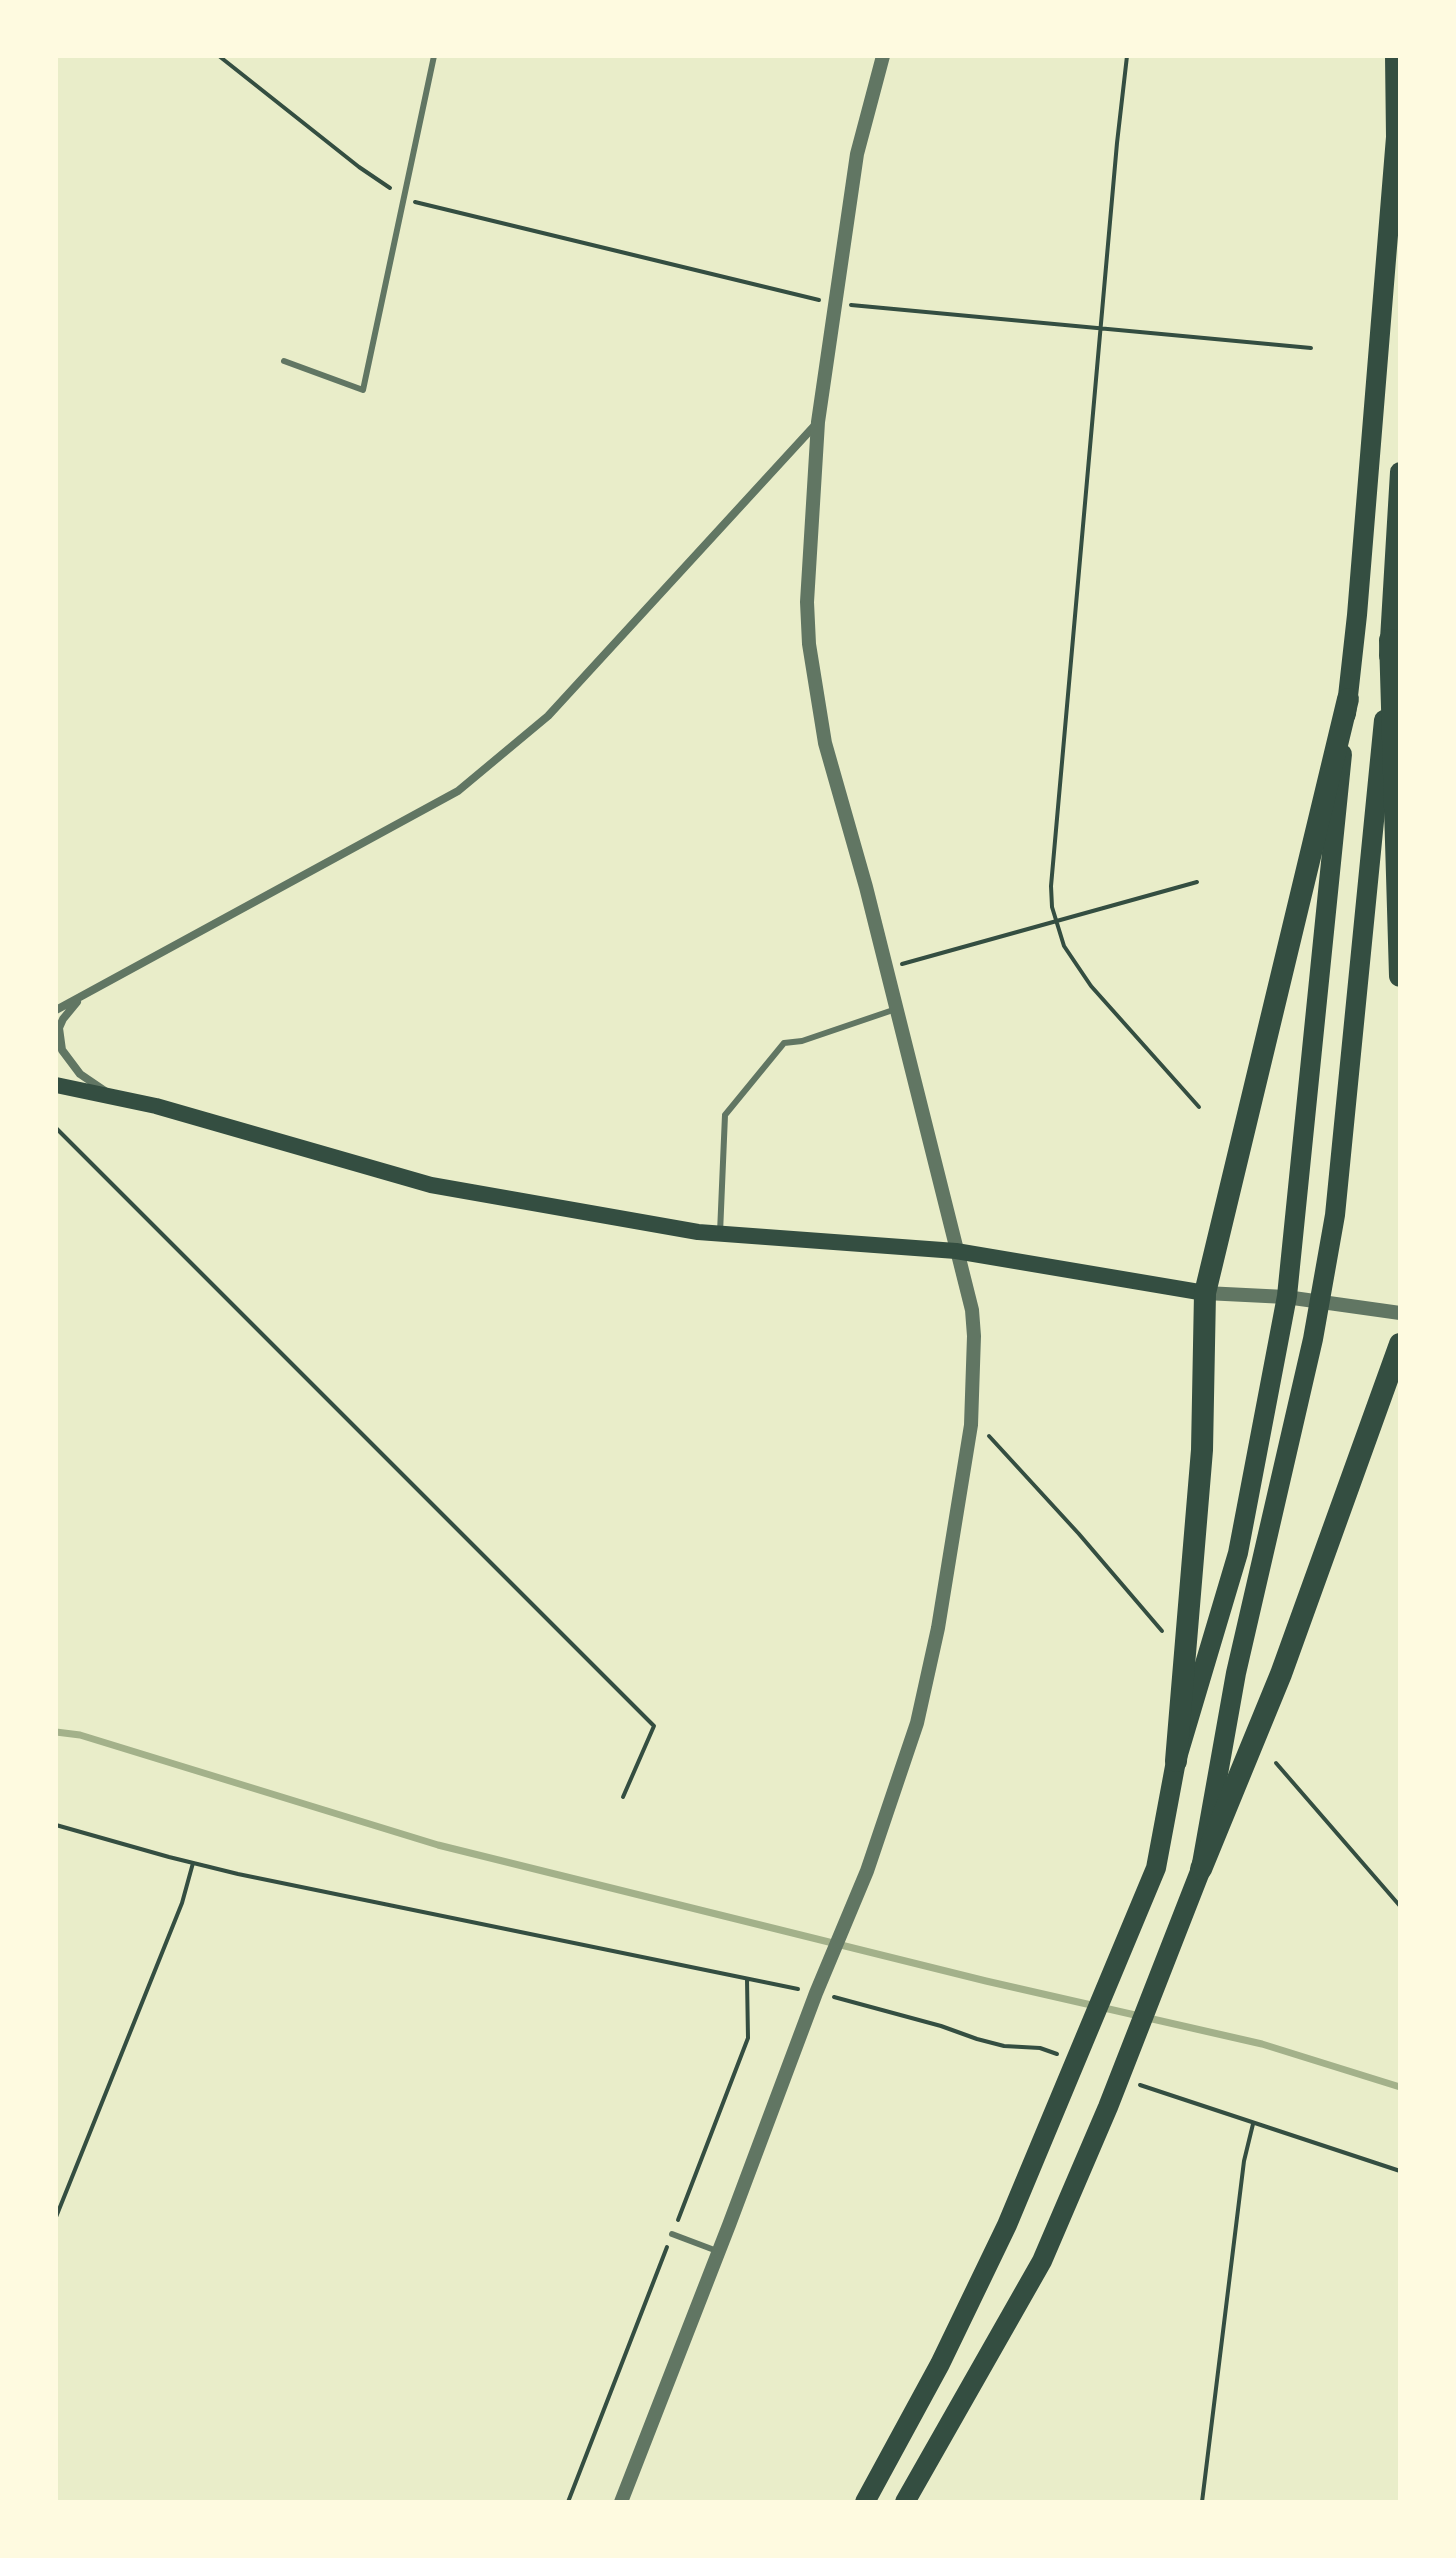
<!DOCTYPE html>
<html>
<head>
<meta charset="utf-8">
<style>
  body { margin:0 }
  #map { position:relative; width:1456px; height:2558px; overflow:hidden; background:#e9edc9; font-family:Ubuntu,sans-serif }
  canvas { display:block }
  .frame { position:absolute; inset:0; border:58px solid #fefae0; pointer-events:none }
</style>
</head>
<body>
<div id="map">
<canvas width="1456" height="2558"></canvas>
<div class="frame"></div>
</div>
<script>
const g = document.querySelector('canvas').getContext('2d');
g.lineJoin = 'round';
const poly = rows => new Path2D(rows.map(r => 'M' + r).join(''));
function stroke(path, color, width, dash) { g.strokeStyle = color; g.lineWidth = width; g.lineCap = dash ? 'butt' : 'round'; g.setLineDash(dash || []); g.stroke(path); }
stroke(poly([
  [56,1732,80,1735,438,1845,986,1981,1262,2044,1400,2087]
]), '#a3b18a', 7);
stroke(poly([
  [219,56,359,167,390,188],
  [1127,56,1117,143,1051,886,1052,907,1064,946,1091,986,1199,1107],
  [415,202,819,300],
  [851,305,1311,348],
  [902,964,1197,882],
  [56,1128,654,1726,623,1797],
  [989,1436,1079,1534,1162,1631],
  [1276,1763,1400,1906],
  [56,1825,169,1857,238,1874,798,1989],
  [834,1997,941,2026,977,2039,1004,2046,1040,2048,1057,2054],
  [1140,2085,1400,2171],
  [56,2217,182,1903,193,1863],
  [678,2220,748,2038,747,1979],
  [568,2502,667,2247],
  [1202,2502,1244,2161,1253,2124]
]), '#344e41', 4);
stroke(poly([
  [284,361,363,390,434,56],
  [720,1233,725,1115,784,1043,802,1041,896,1009],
  [672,2234,717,2251]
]), '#617663', 6);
stroke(poly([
  [77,1002,63,1019,59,1028,62,1050,80,1074,105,1091],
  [56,1010,458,791,548,716,817,423]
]), '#617663', 8);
stroke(poly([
  [1205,1293,1286,1297,1400,1313],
  [621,2502,729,2225,816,1993,867,1871,917,1723,938,1628,971,1425,974,1336,972,1310,866,887,825,743,809,644,807,602,818,422,857,154,883,56]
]), '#617663', 14);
stroke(poly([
  [56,1085,156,1106,431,1185,698,1232,956,1251,1205,1293]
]), '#344e41', 16);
stroke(poly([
  [1389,656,1400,472],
  [1346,714,1357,615,1396,137,1395,56],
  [865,2502,940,2364,1007,2225,1156,1868,1176,1761,1238,1553,1287,1296,1342,754],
  [905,2502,1042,2261,1108,2107,1201,1869,1236,1673,1313,1339,1335,1215,1384,720]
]), '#344e41', 20);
stroke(poly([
  [1390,640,1400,976],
  [1176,1761,1202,1450,1205,1293,1348,699],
  [1201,1869,1281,1674,1400,1344]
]), '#344e41', 22);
</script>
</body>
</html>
